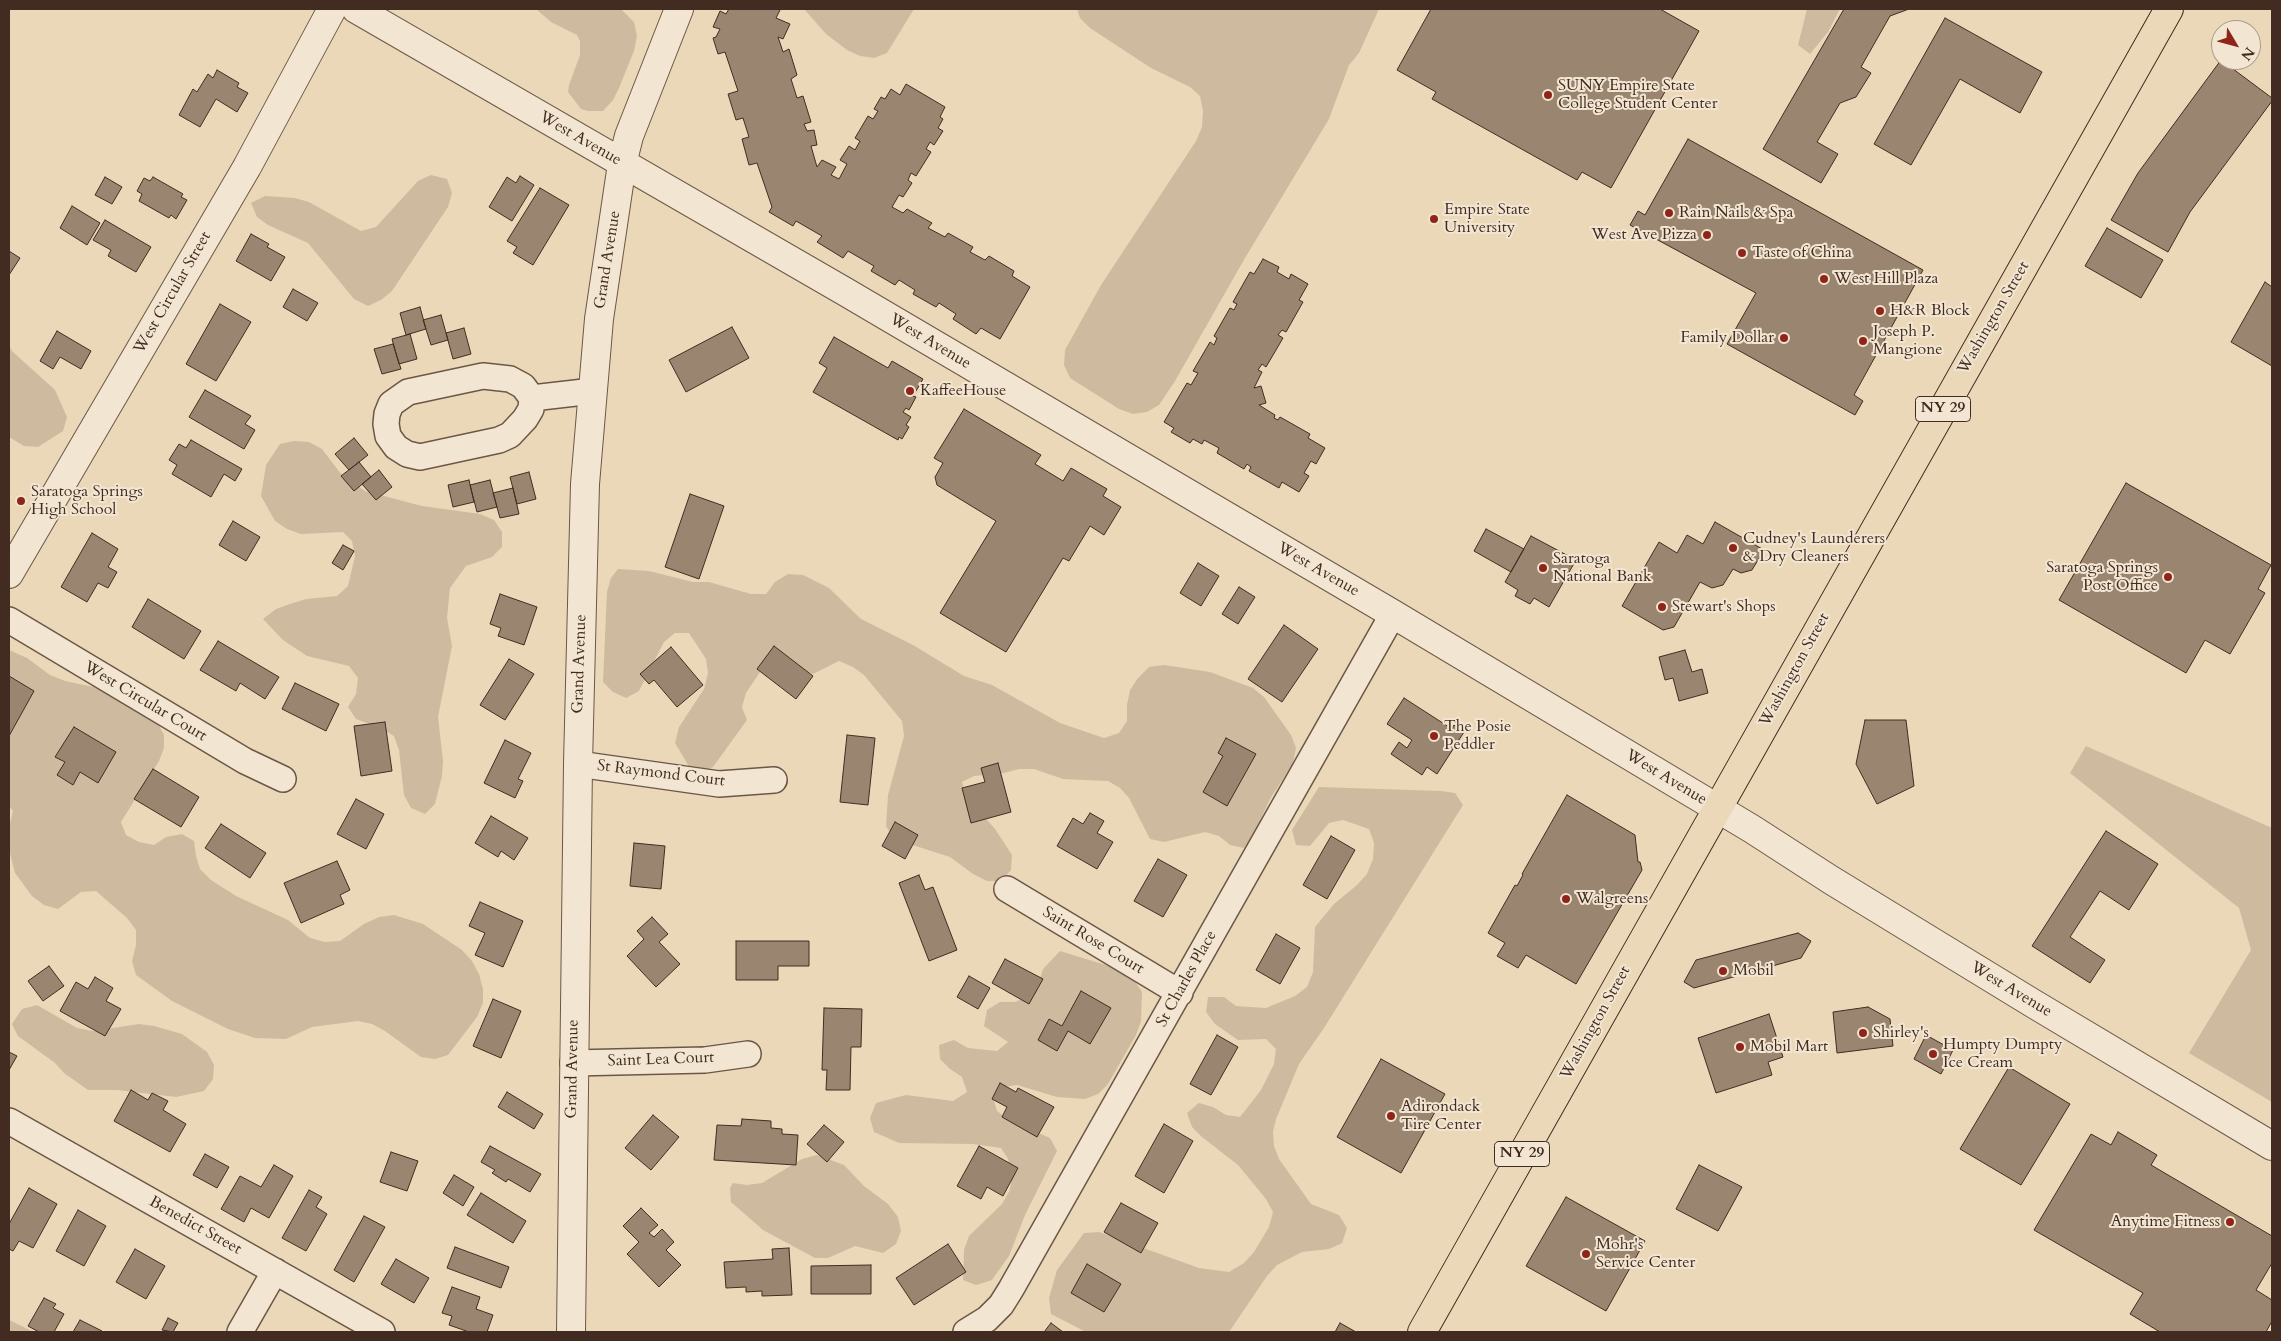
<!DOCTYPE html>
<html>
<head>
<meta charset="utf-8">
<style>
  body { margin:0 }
  #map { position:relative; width:2281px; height:1341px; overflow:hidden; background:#ebd8b9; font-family:Cardo,serif }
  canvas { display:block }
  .frame { position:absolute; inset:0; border:10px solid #422c21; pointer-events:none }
  .north { position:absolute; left:2211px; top:20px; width:50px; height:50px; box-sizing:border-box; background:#f2e6d2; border:1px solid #ac9c8b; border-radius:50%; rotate:127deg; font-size:14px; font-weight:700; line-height:20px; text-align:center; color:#422c21 }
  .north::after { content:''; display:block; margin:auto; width:18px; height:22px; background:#8f2418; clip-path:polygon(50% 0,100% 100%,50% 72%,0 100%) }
</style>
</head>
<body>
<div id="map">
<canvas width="2281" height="1341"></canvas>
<div class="frame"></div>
<div class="north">N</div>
</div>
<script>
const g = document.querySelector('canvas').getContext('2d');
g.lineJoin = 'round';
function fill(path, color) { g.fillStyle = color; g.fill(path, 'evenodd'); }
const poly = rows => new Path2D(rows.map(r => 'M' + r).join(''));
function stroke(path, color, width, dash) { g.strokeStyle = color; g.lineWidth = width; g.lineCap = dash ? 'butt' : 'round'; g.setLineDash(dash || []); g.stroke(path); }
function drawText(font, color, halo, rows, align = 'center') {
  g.font = font + ' Cardo,serif'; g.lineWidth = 4; g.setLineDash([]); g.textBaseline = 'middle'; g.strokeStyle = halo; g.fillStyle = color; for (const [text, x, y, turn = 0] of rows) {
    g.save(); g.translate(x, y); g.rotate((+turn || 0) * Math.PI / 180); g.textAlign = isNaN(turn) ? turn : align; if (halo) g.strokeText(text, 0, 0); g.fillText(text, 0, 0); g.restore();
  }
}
fill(poly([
  [536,9,621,9,634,22,637,36,634,51,619,88,613,100,603,111,588,111,581,109,568,92,569,85,580,55,580,41,577,35,551,22],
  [804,9,914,9,887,53,874,58,860,56,847,50,826,34],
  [1077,9,1379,9,1359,53,1349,65,1329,119,1245,258,1175,381,1159,405,1147,412,1133,414,1119,409,1070,378,1064,365,1065,350,1101,285,1196,141,1202,127,1203,111,1200,96,1190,87,1151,68,1090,28,1080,18],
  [1807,9,1840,9,1828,32,1810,54,1798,45],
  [431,175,447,179,452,193,448,207,392,291,381,300,368,306,354,299,308,243,268,225,257,217,251,203,265,196,295,198,309,202,361,231,376,227,418,181],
  [9,345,12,351,55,390,67,417,63,431,38,447,24,446,9,437],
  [294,441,309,442,322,449,341,474,365,491,422,506,480,514,494,520,502,532,502,547,492,557,466,566,450,588,447,618,452,646,438,717,443,761,442,776,435,804,425,814,411,808,404,795,399,750,394,736,382,729,356,719,348,707,356,694,358,678,349,666,307,656,283,640,263,619,276,609,290,604,306,599,337,596,348,586,355,556,352,541,343,532,301,534,287,529,275,521,261,496,266,465,280,444],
  [618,569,649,571,693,582,709,582,751,594,766,594,775,582,788,574,803,575,829,588,861,619,913,645,964,676,992,685,1060,723,1104,738,1119,733,1127,721,1127,705,1130,690,1138,678,1149,667,1164,665,1210,672,1253,688,1264,697,1291,735,1296,748,1293,763,1270,799,1252,838,1244,848,1230,845,1219,836,1205,832,1164,842,1150,839,1129,798,1120,788,1108,781,1063,779,1034,769,1019,769,1004,773,974,776,962,782,966,796,995,829,1012,855,1011,870,1001,881,987,881,973,874,950,857,894,839,886,826,888,795,904,736,902,721,864,675,853,667,839,661,813,674,799,668,762,669,746,693,742,707,747,720,713,767,704,771,690,768,675,743,679,727,704,689,708,673,706,659,689,633,675,633,664,642,639,691,626,698,613,692,603,682,607,592,611,578],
  [9,650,27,658,50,675,65,681,108,690,157,722,164,735,164,748,159,761,121,822,126,835,139,842,154,845,166,837,182,834,194,841,196,856,200,869,211,880,236,896,288,920,310,938,325,942,340,941,364,924,379,917,394,915,423,924,462,950,472,961,479,974,483,989,483,1003,477,1017,448,1055,435,1059,421,1057,385,1031,372,1024,358,1021,312,1027,286,1039,255,1038,228,1029,172,1001,136,975,132,961,136,945,136,930,127,918,96,891,81,892,58,909,44,905,32,896,15,873,9,849,9,828,13,811,9,806],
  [2086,746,2272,828,2272,1102,2189,1053,2251,950,2239,908,2070,773],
  [1319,787,1441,791,1455,793,1463,805,1324,1028,1299,1064,1276,1119,1273,1132,1274,1146,1279,1159,1311,1204,1339,1215,1347,1228,1342,1243,1329,1249,1302,1252,1277,1265,1267,1276,1229,1332,1086,1332,1051,1314,1049,1298,1057,1270,1084,1233,1099,1232,1199,1268,1229,1272,1244,1263,1254,1252,1269,1227,1273,1212,1266,1199,1238,1165,1202,1137,1192,1127,1187,1113,1199,1103,1213,1107,1226,1115,1240,1117,1261,1090,1274,1064,1276,1049,1266,1039,1238,1040,1215,1024,1206,1012,1208,997,1224,997,1236,1006,1266,1008,1295,996,1307,987,1313,972,1315,927,1334,904,1357,885,1367,874,1373,859,1374,843,1369,829,1343,820,1329,823,1310,846,1296,845,1292,830],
  [1060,951,1122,970,1134,980,1142,992,1141,1021,1136,1035,1108,1084,1098,1094,1085,1099,1057,1097,1017,1085,1004,1087,993,1097,997,1111,1009,1120,1050,1138,1057,1151,1025,1215,1009,1256,992,1280,976,1285,963,1280,964,1250,969,1236,1002,1204,1010,1190,1012,1175,1008,1159,1001,1148,973,1144,899,1143,874,1132,870,1118,876,1103,906,1095,953,1101,967,1092,962,1077,950,1069,940,1059,939,1045,954,1040,968,1048,997,1051,1008,1042,984,1026,987,1010,1000,1002,1015,1002,1029,996,1038,985,1043,969],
  [37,1005,77,1028,93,1031,139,1024,154,1026,182,1034,207,1052,214,1065,213,1079,204,1091,176,1097,117,1090,88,1090,64,1073,55,1063,18,1036,12,1024,22,1009],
  [817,1155,844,1165,864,1186,888,1204,898,1217,901,1231,896,1244,883,1253,855,1246,828,1258,815,1258,763,1230,731,1202,730,1188,733,1183,747,1185,762,1183,802,1159],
  [9,1320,34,1332,9,1332]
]), '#cebb9f');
const building = poly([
  [729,9,777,9,780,10,776,18,790,24,783,39,778,37,783,52,789,49,797,75,791,79,797,98,803,96,811,122,804,124,807,131,814,130,817,145,811,146,817,167,822,160,836,167,831,175,839,179,847,164,840,160,849,146,855,150,860,141,855,138,868,116,873,119,878,111,874,109,881,97,885,99,891,89,900,95,906,84,945,107,940,117,943,119,938,128,943,131,934,145,930,142,926,149,931,152,916,176,911,173,908,180,912,183,903,197,899,195,892,207,903,213,907,209,932,223,928,228,945,237,948,233,973,247,970,252,985,260,989,256,1014,271,1012,276,1030,287,1000,339,981,328,976,334,953,319,956,314,939,303,936,307,913,294,915,290,899,280,895,285,871,271,874,266,848,251,843,258,817,242,822,236,796,221,793,226,769,212,772,207,757,163,749,165,742,139,749,137,743,118,736,120,728,94,738,91,725,52,718,54,713,38,716,37,720,29,713,27,720,11,726,14,729,9],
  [1431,9,1660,9,1699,31,1611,188,1582,172,1577,180,1432,99,1436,92,1397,70,1431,9],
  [1844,9,1909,9,1890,16,1861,67,1871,73,1856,97,1840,103,1817,142,1838,154,1821,183,1763,149,1844,9],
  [1945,18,2042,72,2020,113,1960,79,1911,165,1874,144,1945,18],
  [2221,60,2272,98,2272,101,2190,212,2168,252,2111,220,2138,173,2221,60],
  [217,70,239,83,237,87,248,93,237,112,216,99,200,127,179,115,193,89,197,92,208,74,213,78,217,70],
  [1688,139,1923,270,1854,395,1863,401,1855,415,1727,344,1756,293,1630,225,1638,211,1645,215,1688,139],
  [520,176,534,185,512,221,489,207,507,177,516,183,520,176],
  [105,177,122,187,112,204,95,195,105,177],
  [153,177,183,194,181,197,187,200,176,219,171,215,169,218,139,201,142,194,137,191,144,178,150,181,153,177],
  [540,188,569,205,533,265,513,253,517,247,507,241,540,188],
  [72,206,100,223,87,245,60,228,72,206],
  [105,220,151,247,136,272,108,256,111,250,93,240,105,220],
  [2107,228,2163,260,2141,298,2085,266,2107,228],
  [251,234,269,244,267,247,285,257,271,281,236,261,251,234],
  [9,251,20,258,9,275,9,251],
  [1263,259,1279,267,1277,272,1289,279,1291,274,1308,284,1299,300,1303,302,1286,332,1282,330,1278,335,1283,338,1266,367,1262,364,1258,370,1262,372,1254,388,1261,386,1266,403,1259,405,1275,415,1274,418,1278,420,1280,417,1310,434,1308,438,1325,448,1316,464,1311,461,1304,473,1309,476,1299,492,1282,482,1279,488,1249,471,1251,467,1247,464,1244,469,1217,453,1219,448,1204,440,1202,444,1193,439,1190,443,1171,432,1174,428,1164,422,1187,383,1191,385,1198,373,1193,371,1210,342,1214,345,1217,338,1214,336,1230,308,1234,310,1237,304,1233,302,1250,272,1254,274,1263,259],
  [2265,282,2272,287,2272,366,2231,342,2265,282],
  [293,289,318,303,307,321,283,307,293,289],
  [220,304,251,322,216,381,186,364,220,304],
  [420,307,426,329,406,335,400,313,420,307],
  [441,315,448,340,431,345,423,320,441,315],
  [732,327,749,358,686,392,669,360,732,327],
  [464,328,471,354,453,359,446,333,464,328],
  [57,331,91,351,81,369,60,357,53,369,40,361,57,331],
  [410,334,417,359,399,364,392,339,410,334],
  [834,337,888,368,892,361,923,379,913,396,916,397,909,410,906,408,903,412,911,417,906,425,909,427,902,439,899,437,898,440,813,392,827,368,819,363,834,337],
  [393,344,401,369,382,374,374,349,393,344],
  [205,390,251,416,245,424,255,430,244,449,189,417,205,390],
  [964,409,1041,455,1035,464,1063,481,1071,468,1107,489,1103,496,1121,507,1104,535,1090,526,1069,561,1063,558,1006,652,940,613,996,521,937,485,935,477,943,463,934,458,964,409],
  [354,438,368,455,349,470,335,454,354,438],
  [191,440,242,469,235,481,224,474,211,497,172,474,177,465,169,460,179,444,186,448,191,440],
  [359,462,371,477,354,491,341,476,359,462],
  [379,470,392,487,376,500,362,484,379,470],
  [529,472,536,499,517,504,510,477,529,472],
  [469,480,474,502,453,507,448,485,469,480],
  [490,480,497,507,477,512,470,485,490,480],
  [2126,483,2271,565,2258,589,2265,593,2230,654,2205,640,2186,673,2059,600,2126,483],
  [513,488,519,514,500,518,493,493,513,488],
  [690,494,724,506,699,579,665,567,690,494],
  [233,521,260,537,246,561,219,545,233,521],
  [1715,522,1764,550,1752,570,1741,573,1733,569,1723,585,1712,588,1700,582,1674,627,1663,630,1622,606,1659,542,1677,553,1687,535,1703,544,1715,522],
  [1486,529,1524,549,1511,572,1474,551,1486,529],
  [92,533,118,549,108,567,117,572,108,588,98,583,87,602,61,587,92,533],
  [1531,536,1576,560,1549,607,1534,598,1530,604,1515,596,1518,590,1505,582,1531,536],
  [343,545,354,551,343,570,332,563,343,545],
  [1198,563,1219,576,1201,606,1180,593,1198,563],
  [1239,587,1255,597,1238,624,1222,614,1239,587],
  [500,594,537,607,524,645,498,636,501,628,490,624,500,594],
  [148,599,201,631,184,659,132,627,148,599],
  [1284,625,1318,649,1282,702,1248,679,1284,625],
  [218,641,279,677,265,699,240,683,236,691,200,670,218,641],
  [774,646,813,676,796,699,757,669,774,646],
  [671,647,703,685,677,707,654,680,649,684,640,674,671,647],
  [1685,650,1692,672,1702,669,1708,693,1679,701,1673,678,1665,680,1659,657,1685,650],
  [509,659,534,674,505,720,480,705,509,659],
  [9,676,34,691,9,736,9,676],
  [295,683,339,704,326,731,282,709,295,683],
  [1404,698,1452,729,1454,725,1464,732,1437,774,1427,767,1422,775,1391,754,1399,742,1407,748,1412,740,1387,724,1404,698],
  [1865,720,1906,720,1914,786,1877,804,1856,764,1865,720],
  [385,722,392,771,361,776,354,726,385,722],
  [74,727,116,752,98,783,80,772,73,785,57,775,65,762,55,757,74,727],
  [847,735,875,738,868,805,840,802,847,735],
  [1226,738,1256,754,1227,806,1203,792,1223,756,1218,753,1226,738],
  [505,740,531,753,518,779,523,781,515,798,484,783,505,740],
  [998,763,1011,812,971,823,962,788,985,782,981,768,998,763],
  [153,769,199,797,181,827,134,799,153,769],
  [1567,795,1635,835,1638,862,1640,862,1642,870,1576,984,1526,955,1518,968,1497,956,1505,943,1488,933,1515,885,1517,886,1523,875,1522,874,1567,795],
  [356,799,384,814,366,849,337,834,356,799],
  [1090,813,1104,821,1097,833,1113,842,1097,869,1057,846,1073,818,1083,824,1090,813],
  [491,816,528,838,514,860,501,851,498,857,475,843,491,816],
  [895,822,918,835,905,859,882,846,895,822],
  [221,824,266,853,250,878,205,848,221,824],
  [2106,831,2158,864,2129,910,2100,891,2070,937,2105,960,2090,983,2032,946,2106,831],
  [1331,836,1355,850,1327,899,1303,885,1331,836],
  [634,843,665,846,661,889,630,886,634,843],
  [1158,859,1187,875,1163,917,1134,901,1158,859],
  [337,861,350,890,340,895,344,904,301,923,284,883,337,861],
  [919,875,925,890,933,887,957,950,929,961,899,883,919,875],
  [480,902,523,921,503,967,475,955,485,933,469,926,480,902],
  [652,917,668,934,659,942,680,964,656,987,627,956,644,939,637,931,652,917],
  [1798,933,1811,941,1801,958,1694,988,1684,982,1696,960,1798,933],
  [1276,934,1300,948,1280,984,1256,970,1276,934],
  [736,941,809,941,809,966,778,966,778,980,736,980,736,941],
  [1005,959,1043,979,1029,1004,992,983,1005,959],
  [49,966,64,986,43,1001,28,981,49,966],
  [969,976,990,988,978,1009,957,997,969,976],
  [95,977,113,988,106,1001,121,1009,105,1036,60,1011,76,982,88,989,95,977],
  [1081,991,1111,1008,1090,1044,1068,1031,1057,1051,1038,1040,1049,1019,1062,1026,1081,991],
  [493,999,521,1011,501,1058,473,1046,493,999],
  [1868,1007,1890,1019,1893,1046,1837,1053,1833,1012,1868,1007],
  [824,1008,862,1009,861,1047,851,1047,850,1090,826,1090,827,1070,822,1070,824,1008],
  [1769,1014,1783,1057,1768,1062,1772,1075,1716,1093,1698,1038,1769,1014],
  [1217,1035,1238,1047,1211,1095,1190,1084,1217,1035],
  [1926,1035,1953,1050,1941,1074,1914,1059,1926,1035],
  [9,1052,17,1056,9,1070,9,1052],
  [1381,1059,1445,1094,1401,1173,1337,1137,1381,1059],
  [2009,1067,2070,1104,2021,1185,1960,1149,2009,1067],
  [1000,1083,1016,1092,1018,1088,1054,1107,1037,1137,1002,1117,1007,1107,992,1099,1000,1083],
  [131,1090,148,1100,152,1093,168,1101,163,1110,186,1124,170,1152,114,1121,131,1090],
  [507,1092,543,1114,534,1129,498,1107,507,1092],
  [653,1115,679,1137,651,1170,625,1148,653,1115],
  [742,1119,771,1121,771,1128,782,1129,782,1134,798,1135,796,1165,714,1160,717,1125,741,1126,742,1119],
  [1164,1124,1193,1141,1164,1193,1135,1176,1164,1124],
  [824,1125,844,1142,827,1162,807,1144,824,1125],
  [2118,1132,2157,1155,2151,1165,2272,1236,2272,1263,2256,1290,2272,1300,2272,1321,2266,1332,2160,1332,2130,1314,2143,1293,2034,1230,2091,1134,2111,1145,2118,1132],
  [490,1146,541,1174,530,1192,508,1179,506,1182,492,1173,495,1170,481,1162,490,1146],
  [979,1146,1018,1168,1003,1196,987,1187,981,1199,957,1186,979,1146],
  [391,1152,418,1161,407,1191,380,1182,391,1152],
  [205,1154,229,1167,217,1188,193,1175,205,1154],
  [274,1165,293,1176,269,1218,251,1208,244,1222,221,1209,240,1176,261,1187,274,1165],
  [1699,1165,1742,1187,1718,1231,1676,1209,1699,1165],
  [454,1175,474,1187,463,1206,443,1193,454,1175],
  [29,1188,57,1204,33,1248,19,1241,13,1251,9,1249,9,1224,29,1188],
  [309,1190,322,1197,316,1207,327,1214,306,1251,282,1238,309,1190],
  [481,1193,526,1221,513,1243,467,1215,481,1193],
  [1566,1197,1645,1241,1606,1311,1526,1266,1566,1197],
  [1121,1203,1158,1223,1141,1253,1104,1232,1121,1203],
  [641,1208,658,1225,649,1233,654,1237,662,1229,674,1242,666,1250,681,1265,659,1287,627,1254,639,1242,623,1226,641,1208],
  [78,1210,106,1226,84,1266,56,1251,78,1210],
  [364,1216,385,1227,354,1282,334,1270,364,1216],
  [948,1244,966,1272,914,1305,896,1278,948,1244],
  [455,1247,509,1267,501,1288,447,1268,455,1247],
  [789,1248,792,1295,762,1296,762,1291,746,1292,746,1287,726,1288,724,1262,773,1259,772,1249,789,1248],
  [135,1249,165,1266,146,1299,116,1282,135,1249],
  [396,1259,429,1278,414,1303,381,1284,396,1259],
  [1087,1264,1121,1284,1104,1312,1071,1293,1087,1264],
  [871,1265,871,1294,811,1294,811,1266,871,1265],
  [452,1287,480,1297,476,1309,493,1315,487,1332,469,1332,449,1325,452,1316,442,1313,452,1287],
  [44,1298,56,1304,53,1308,64,1314,54,1332,39,1332,28,1326,44,1298],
  [168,1318,178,1323,173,1332,162,1330,168,1318],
  [80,1320,102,1331,101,1332,73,1332,80,1320],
  [1051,1323,1063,1332,1044,1332,1051,1323],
  [1340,1323,1356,1332,1335,1332,1340,1323]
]);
fill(building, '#9a8570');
stroke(building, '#422c21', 1);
const minor = poly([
  [532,398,531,409,525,419,510,435,499,440,420,457,407,454,396,447,388,436,386,424,387,414,391,404,408,392,483,376,510,379,523,386,532,398,593,391],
  [9,620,245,761,283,779],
  [578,764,719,784,774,780],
  [1007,889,1180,993],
  [573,1063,705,1060,748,1054],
  [9,1121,382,1332],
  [240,1332,275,1271],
  [966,1332,987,1319,1001,1305,1011,1289,1393,614]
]);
const tertiary = poly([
  [356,9,844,291,1393,614,1752,829,1831,880,2034,1004,2272,1146],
  [9,574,247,167,332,9],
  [571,1332,578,764,585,484,599,319,622,164,629,136,679,9]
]);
const trunk = poly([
  [1422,1332,2169,9]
]);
stroke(minor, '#6c5747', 28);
stroke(tertiary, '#6c5747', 30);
stroke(trunk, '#422c21', 30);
stroke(minor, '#f2e6d2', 25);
stroke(tertiary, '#f2e6d2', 28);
stroke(trunk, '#ebd8b9', 28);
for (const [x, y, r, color] of [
  [1548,95,5,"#8f2418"],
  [1669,213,5,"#8f2418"],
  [1434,219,5,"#8f2418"],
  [1707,235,5,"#8f2418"],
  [1742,253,5,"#8f2418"],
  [1824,279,5,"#8f2418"],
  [1880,311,5,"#8f2418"],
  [1784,338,5,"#8f2418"],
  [1863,341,5,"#8f2418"],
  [910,391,5,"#8f2418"],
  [21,501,5,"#8f2418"],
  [1733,548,5,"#8f2418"],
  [1543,568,5,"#8f2418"],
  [2168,577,5,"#8f2418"],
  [1662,607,5,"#8f2418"],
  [1434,736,5,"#8f2418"],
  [1566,899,5,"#8f2418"],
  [1723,971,5,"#8f2418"],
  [1863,1033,5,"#8f2418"],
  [1740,1047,5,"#8f2418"],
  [1933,1054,5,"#8f2418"],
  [1391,1116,5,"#8f2418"],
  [2230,1222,5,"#8f2418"],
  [1586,1254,5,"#8f2418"]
]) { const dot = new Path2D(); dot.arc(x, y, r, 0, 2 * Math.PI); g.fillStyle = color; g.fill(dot); stroke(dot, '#f2e6d2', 2); }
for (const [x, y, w] of [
  [1943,409,55],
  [1522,1154,55]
]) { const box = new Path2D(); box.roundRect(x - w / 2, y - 12.5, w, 25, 4); g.fillStyle = '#f2e6d2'; g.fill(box); stroke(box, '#422c21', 1); }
drawText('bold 15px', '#422c21', null, [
  ["NY 29",1943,409],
  ["NY 29",1522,1154]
]);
drawText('16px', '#422c21', '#f2e6d2', [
  ["SUNY Empire State",1558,86],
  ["College Student Center",1558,104],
  ["Empire State",1444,210],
  ["University",1444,228],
  ["Rain Nails & Spa",1679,213],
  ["West Ave Pizza",1697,235,"right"],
  ["Taste of China",1752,253],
  ["West Hill Plaza",1834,279],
  ["H&R Block",1890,311],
  ["Joseph P.",1873,332],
  ["Mangione",1873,350],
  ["Family Dollar",1774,338,"right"],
  ["KaffeeHouse",920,391],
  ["Saratoga Springs",31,492],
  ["High School",31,510],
  ["Cudney's Launderers",1743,539],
  ["& Dry Cleaners",1743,557],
  ["Saratoga",1553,559],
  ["National Bank",1553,577],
  ["Saratoga Springs",2158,568,"right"],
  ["Post Office",2158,586,"right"],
  ["Stewart's Shops",1672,607],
  ["The Posie",1444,727],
  ["Peddler",1444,745],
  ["Walgreens",1576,899],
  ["Mobil",1733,971],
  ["Shirley's",1873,1033],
  ["Humpty Dumpty",1943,1045],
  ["Ice Cream",1943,1063],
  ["Mobil Mart",1750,1047],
  ["Adirondack",1401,1107],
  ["Tire Center",1401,1125],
  ["Anytime Fitness",2220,1222,"right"],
  ["Mohr's",1596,1245],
  ["Service Center",1596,1263]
], 'left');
drawText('16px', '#422c21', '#f2e6d2', [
  ["West Avenue",580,139,30],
  ["Grand Avenue",608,260,-81],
  ["West Circular Street",173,293,-60],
  ["Washington Street",1994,318,-60],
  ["West Avenue",930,342,31],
  ["West Avenue",1318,570,30],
  ["Grand Avenue",580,664,-88],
  ["Washington Street",1795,670,-61],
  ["West Circular Court",145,702,31],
  ["St Raymond Court",661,774,7],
  ["West Avenue",1666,778,31],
  ["Saint Rose Court",1093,941,31],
  ["St Charles Place",1187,979,-61],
  ["West Avenue",2011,990,31],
  ["Washington Street",1596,1023,-61],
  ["Saint Lea Court",661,1060,-2],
  ["Grand Avenue",573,1069,-89],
  ["Benedict Street",195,1226,29]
]);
</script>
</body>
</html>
